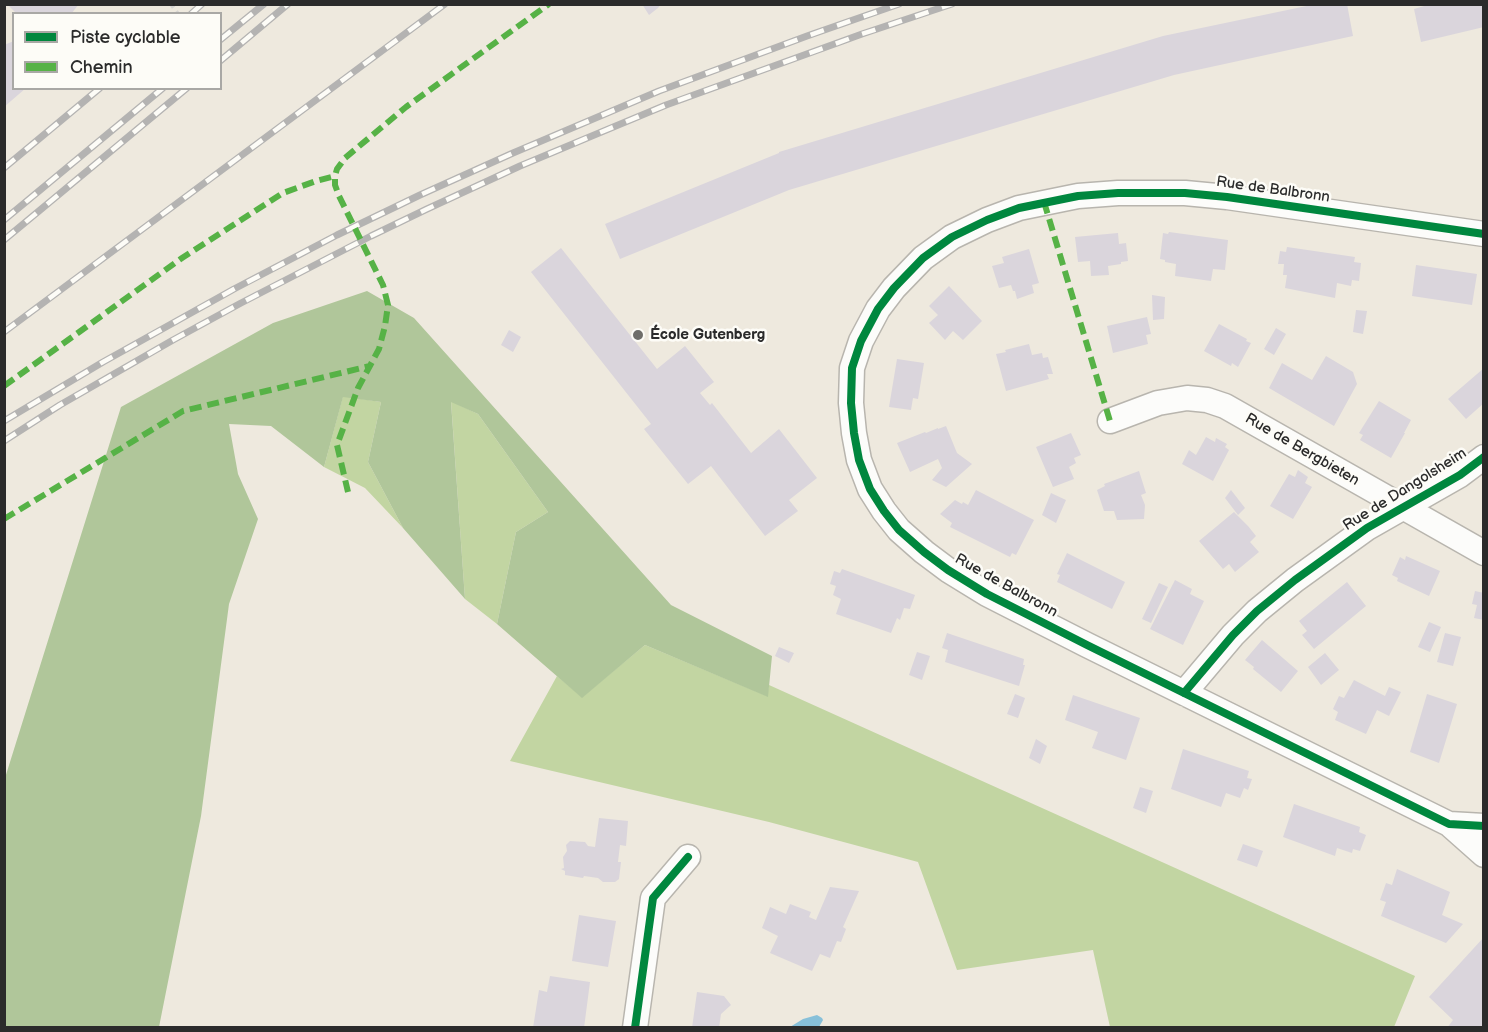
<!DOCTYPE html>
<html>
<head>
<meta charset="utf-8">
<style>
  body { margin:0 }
  #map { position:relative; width:1488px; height:1032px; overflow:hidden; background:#eee9de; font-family:"Balsamiq Sans",sans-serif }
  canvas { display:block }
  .frame { position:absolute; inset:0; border:6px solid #2b2b2b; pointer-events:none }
  .legend { position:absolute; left:12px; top:12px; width:210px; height:78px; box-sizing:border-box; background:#fdfcf7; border:2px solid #a9a8a5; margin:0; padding:8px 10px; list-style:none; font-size:18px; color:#2b2b2b }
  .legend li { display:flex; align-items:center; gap:12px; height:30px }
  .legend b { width:30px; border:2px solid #a9a8a5 }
</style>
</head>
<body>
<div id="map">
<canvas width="1488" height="1032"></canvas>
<div class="frame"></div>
<ul class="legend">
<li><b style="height:8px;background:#00873e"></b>Piste cyclable</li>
<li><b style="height:8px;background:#56b246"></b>Chemin</li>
</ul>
</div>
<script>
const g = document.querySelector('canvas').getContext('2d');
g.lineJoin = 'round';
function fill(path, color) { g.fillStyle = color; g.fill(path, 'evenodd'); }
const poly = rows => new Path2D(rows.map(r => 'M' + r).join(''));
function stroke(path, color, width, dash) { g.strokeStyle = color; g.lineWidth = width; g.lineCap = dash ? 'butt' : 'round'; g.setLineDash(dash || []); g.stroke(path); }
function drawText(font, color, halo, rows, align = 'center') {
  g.font = font + ' "Balsamiq Sans",sans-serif'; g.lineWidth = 5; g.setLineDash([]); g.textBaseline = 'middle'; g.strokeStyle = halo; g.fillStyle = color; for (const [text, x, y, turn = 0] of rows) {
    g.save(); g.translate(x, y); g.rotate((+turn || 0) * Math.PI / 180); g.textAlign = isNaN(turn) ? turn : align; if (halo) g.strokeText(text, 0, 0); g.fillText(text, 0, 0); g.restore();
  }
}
fill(poly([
  [343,396,381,402,368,462,403,528,365,488,324,467],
  [451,401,478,414,548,512,516,532,497,624,465,599],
  [645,645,767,696,769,685,1415,976,1394,1027,1110,1027,1093,950,957,970,918,862,769,822,510,761,557,676,582,697]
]), '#c2d5a2');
fill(poly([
  [367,291,414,318,671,605,772,656,768,697,645,645,582,698,497,624,516,532,548,512,478,414,451,402,465,599,403,528,368,462,381,402,343,397,324,467,271,426,229,424,238,474,258,519,229,604,201,816,159,1027,5,1027,5,778,121,407,273,323]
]), '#b0c69a');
fill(poly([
  [817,1015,822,1018,823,1020,819,1027,790,1027,803,1019]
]), '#87c0d9');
fill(poly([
  [7,4,79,4,71,14,17,14],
  [642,4,661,4,658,8,649,15],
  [1316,4,1347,4,1353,36,1174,75,789,190,620,259,605,224,779,153,779,152,1163,36],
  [1431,4,1484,4,1484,27,1421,42,1414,9],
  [14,41,14,88,26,88,4,107,4,45],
  [1169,232,1228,240,1225,270,1213,269,1211,281,1175,276,1176,264,1165,262,1165,260,1160,259,1163,233,1168,234],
  [1118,233,1119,244,1126,243,1128,261,1121,262,1121,264,1108,266,1109,275,1091,276,1090,261,1078,262,1075,237],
  [1287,247,1355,257,1354,262,1361,263,1359,281,1352,280,1351,286,1337,283,1335,298,1285,288,1287,275,1283,275,1284,264,1278,264,1280,251,1286,252],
  [561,248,657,369,685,346,714,382,700,393,710,405,712,403,751,453,779,429,817,478,789,500,798,511,765,536,711,466,688,484,644,429,651,424,531,272],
  [1029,249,1039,283,1032,285,1034,293,1017,299,1015,291,1013,291,1011,285,999,288,992,266,1004,263,1002,257],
  [1416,265,1477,274,1472,305,1412,296],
  [949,286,982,321,963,340,953,331,945,340,929,323,938,315,929,306],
  [1152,295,1165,297,1164,319,1153,320],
  [1356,310,1367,311,1363,334,1353,332],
  [1147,317,1151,334,1146,335,1148,344,1113,353,1107,326],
  [1219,324,1247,339,1246,341,1251,343,1238,367,1232,363,1231,366,1204,351],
  [1276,328,1286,334,1274,355,1264,349],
  [509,330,521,337,513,352,501,345],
  [1029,344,1032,355,1042,353,1043,358,1048,357,1053,374,1047,374,1049,379,1006,391,996,354,1006,352,1005,350],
  [1326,356,1353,372,1357,384,1334,426,1269,388,1282,363,1312,380],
  [897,359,924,363,918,399,913,398,911,410,889,407],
  [1484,368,1484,403,1466,419,1448,399],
  [1379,401,1411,420,1404,433,1405,433,1391,458,1360,440,1363,435,1359,433],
  [946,426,957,453,972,464,946,487,932,480,942,468,938,459,910,472,897,443,925,432,926,433,938,428,938,429],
  [1071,433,1081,455,1074,458,1076,463,1069,467,1074,479,1053,487,1036,447],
  [1206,437,1215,442,1216,438,1227,444,1225,447,1229,450,1213,481,1182,464,1189,450,1196,455],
  [1298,470,1308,477,1305,483,1312,487,1293,519,1270,506,1289,474,1295,477],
  [1139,471,1146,493,1141,495,1145,505,1144,519,1117,520,1114,511,1104,511,1097,490,1105,486,1104,484],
  [976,490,1034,520,1016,555,1012,553,1010,557,950,527,952,523,940,514,955,500,962,504,963,502,968,505],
  [1231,490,1245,508,1238,515,1225,498],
  [1051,493,1066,500,1056,523,1042,515],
  [1234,512,1248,526,1256,536,1250,542,1259,552,1235,572,1229,564,1223,569,1199,541],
  [1067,553,1125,582,1112,609,1057,582,1060,575,1057,574],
  [1406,556,1440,571,1429,596,1397,581,1398,578,1392,575,1400,557,1405,560],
  [842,569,915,595,910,609,904,608,900,620,897,618,891,633,836,614,841,599,833,595,836,586,830,584,834,571,840,573],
  [1175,580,1192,589,1190,594,1204,601,1183,645,1150,629],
  [1347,582,1366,606,1314,649,1302,635,1307,631,1299,621],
  [1159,583,1168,587,1151,623,1142,619],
  [1475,591,1484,593,1484,620,1474,618,1477,605,1472,604],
  [1429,622,1441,627,1430,652,1418,647],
  [947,633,1024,659,1023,665,1025,665,1019,686,945,662,948,650,942,648],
  [1445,633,1461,637,1453,666,1437,662],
  [1262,640,1298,671,1281,692,1253,669,1254,667,1245,660],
  [779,647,794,653,789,663,775,656],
  [917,652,930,656,922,680,909,675],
  [1325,653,1339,670,1321,685,1308,667],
  [1354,680,1385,696,1389,687,1401,692,1389,716,1377,710,1366,734,1335,720,1338,712,1333,709,1339,696,1344,698],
  [1015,694,1025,698,1018,718,1007,714],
  [1427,694,1457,704,1439,763,1410,752],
  [1073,695,1140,718,1126,760,1092,748,1098,732,1065,720],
  [1036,739,1047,746,1040,764,1029,758],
  [1183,749,1249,771,1247,778,1252,779,1248,790,1244,788,1240,798,1226,793,1221,807,1171,789],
  [1140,787,1153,791,1146,813,1133,808],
  [1294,804,1360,827,1359,832,1366,835,1360,851,1353,849,1352,853,1337,848,1335,856,1283,837],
  [599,818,628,821,626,846,620,845,618,862,621,862,619,879,615,882,603,882,598,878,584,876,583,878,565,875,565,871,561,869,564,868,563,857,567,851,566,845,570,841,585,842,588,846,595,847],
  [1243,844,1263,851,1257,867,1237,860],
  [1397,869,1450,892,1442,915,1463,924,1446,943,1381,916,1386,902,1380,900,1386,883,1392,885],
  [830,887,859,891,843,927,846,929,841,942,837,941,830,958,820,954,812,971,770,953,778,936,762,928,770,907,786,914,790,904,811,912,809,917,816,920],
  [579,915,616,921,608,967,572,961],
  [1484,937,1484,1028,1447,1028,1453,1020,1429,997],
  [550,976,590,982,584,1028,533,1028,539,990,547,992],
  [697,992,724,996,731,1005,721,1014,719,1028,692,1028]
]), '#dad5dc');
const minor = poly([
  [1484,234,1227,197,1185,193,1118,193,1078,196,1019,208,987,220,952,237,923,258,894,288,878,309,861,341,852,368,851,403,854,433,859,460,870,489,884,511,899,530,924,552,948,570,987,594,1087,645,1449,824,1484,826],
  [1110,421,1158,403,1187,398,1207,400,1225,406,1484,553],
  [1184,693,1233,635,1257,611,1295,580,1367,528,1460,475,1484,457],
  [1449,824,1484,855],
  [635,1028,653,898,688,857]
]);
stroke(minor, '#b8b5ae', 27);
stroke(poly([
  [171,4,178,14]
]), '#d5d4d1', 4, [4.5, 4.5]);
stroke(minor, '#fcfcfa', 24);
const rail = poly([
  [191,14,202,4],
  [220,40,264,4],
  [220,61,288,4],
  [4,168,100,88],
  [4,220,163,88],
  [4,240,187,88],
  [4,332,445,4],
  [4,421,103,362,234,289,337,235,420,195,513,153,659,91,807,36,899,4],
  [4,441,60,405,173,340,241,303,371,236,427,209,520,166,666,105,862,34,952,4]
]);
stroke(rail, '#b4b3b2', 7);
stroke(rail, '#fdfcf7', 4.5, [14]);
stroke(poly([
  [1044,202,1110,421],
  [4,386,182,258,283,193,316,181,335,176],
  [348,492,337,445,358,388,379,349,385,326,388,305,383,285,339,196,335,185,335,176,337,169,345,158,406,107,549,4],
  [4,519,183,411,370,366]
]), '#56b246', 6, [12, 6]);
stroke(poly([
  [1484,234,1227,197,1185,193,1118,193,1078,196,1019,208,987,220,952,237,923,258,894,288,878,309,861,341,852,368,851,403,854,433,859,460,870,489,884,511,899,530,924,552,948,570,987,594,1087,645,1449,824,1484,826],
  [1184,693,1233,635,1257,611,1295,580,1367,528,1460,475,1484,457],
  [635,1028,653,898,688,857]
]), '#00873e', 8);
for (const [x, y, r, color] of [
  [638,335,6,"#6f6e6a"]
]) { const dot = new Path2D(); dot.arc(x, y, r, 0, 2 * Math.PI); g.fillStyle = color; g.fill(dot); stroke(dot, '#fdfcf7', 2); }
drawText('15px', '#2b2b2b', '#fdfcf7', [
  ["Rue de Balbronn",1273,190,8],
  ["Rue de Bergbieten",1302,450,30],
  ["Rue de Dangolsheim",1405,490,-32],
  ["Rue de Balbronn",1006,586,29]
]);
drawText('bold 15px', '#2b2b2b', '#fdfcf7', [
  ["École Gutenberg",650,335]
], 'left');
</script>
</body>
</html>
